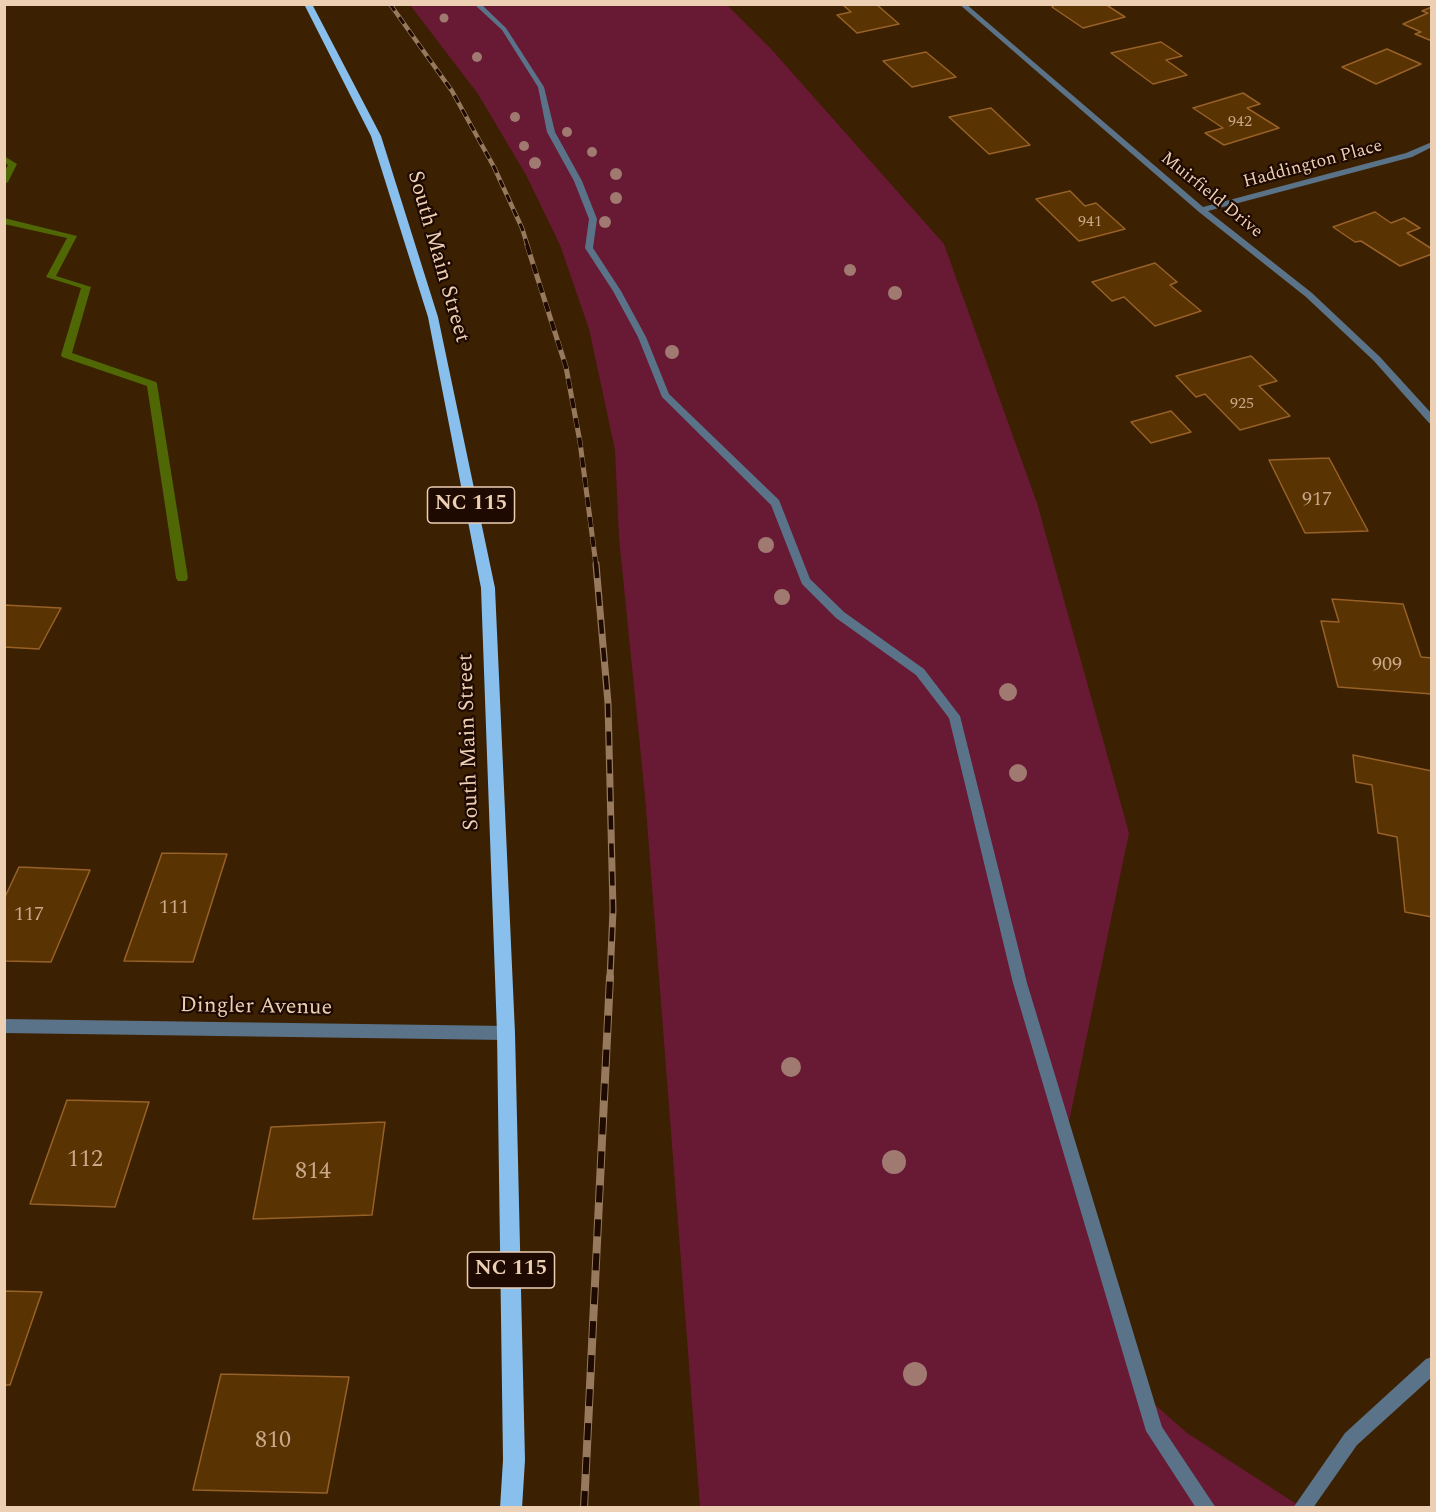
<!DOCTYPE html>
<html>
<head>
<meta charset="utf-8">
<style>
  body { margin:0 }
  #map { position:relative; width:1436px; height:1512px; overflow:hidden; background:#3b2001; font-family:Spectral,serif }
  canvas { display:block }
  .frame { position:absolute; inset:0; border:6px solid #edcfb4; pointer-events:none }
</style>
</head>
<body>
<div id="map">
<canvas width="1436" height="1512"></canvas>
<div class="frame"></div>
</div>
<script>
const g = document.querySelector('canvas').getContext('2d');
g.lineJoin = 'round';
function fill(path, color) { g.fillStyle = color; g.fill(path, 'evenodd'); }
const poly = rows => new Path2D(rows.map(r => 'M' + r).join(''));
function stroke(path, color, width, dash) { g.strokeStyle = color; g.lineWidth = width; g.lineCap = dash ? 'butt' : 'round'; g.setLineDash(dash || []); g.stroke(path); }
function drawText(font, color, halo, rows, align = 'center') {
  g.font = font + ' Spectral,serif'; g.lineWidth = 4.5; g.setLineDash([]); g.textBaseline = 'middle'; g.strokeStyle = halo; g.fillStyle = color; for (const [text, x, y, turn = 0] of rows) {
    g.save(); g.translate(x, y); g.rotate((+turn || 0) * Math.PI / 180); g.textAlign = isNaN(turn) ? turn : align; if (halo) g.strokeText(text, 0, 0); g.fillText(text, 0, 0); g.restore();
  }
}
fill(poly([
  [410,5,727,5,772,50,944,244,1037,503,1129,833,1066,1136,1144,1395,1187,1433,1301,1507,700,1507,645,796,619,538,615,450,589,329,560,245,526,175,478,94]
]), '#681934');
fill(poly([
  [4,156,17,164,8,182,4,184,4,172,8,165,4,162,4,156],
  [4,218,77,236,56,276,91,287,72,353,156,382,157,384,188,578,186,581,178,581,176,578,147,386,62,357,61,355,81,288,46,277,67,238,4,224,4,218]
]), '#4f6704');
const building = poly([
  [842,4,876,4,899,24,857,33,837,15,851,12,842,4],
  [1056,4,1105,4,1125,17,1083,28,1052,7,1056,4],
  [1432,7,1432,41,1415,34,1421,32,1403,24,1428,13,1422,11,1432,7],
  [1161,42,1182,56,1166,60,1187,75,1153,84,1111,53,1161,42],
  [1387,49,1421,64,1376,84,1342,67,1387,49],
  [926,52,956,77,912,87,883,61,926,52],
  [1243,93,1260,104,1247,108,1279,128,1224,145,1205,133,1223,128,1193,108,1243,93],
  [991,108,1030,145,989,154,949,117,991,108],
  [1070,191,1085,206,1096,203,1125,229,1079,241,1036,199,1070,191],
  [1375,212,1391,223,1404,218,1420,228,1407,233,1432,249,1432,254,1400,266,1361,241,1355,242,1333,227,1375,212],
  [1155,263,1177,282,1170,285,1201,311,1155,326,1124,297,1112,301,1092,282,1155,263],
  [1251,356,1277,381,1259,386,1290,416,1240,430,1205,394,1196,397,1176,376,1251,356],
  [1171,411,1191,432,1151,443,1131,422,1171,411],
  [1329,458,1368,531,1305,533,1269,460,1329,458],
  [1332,599,1403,604,1421,657,1432,658,1432,694,1338,687,1321,621,1339,622,1332,599],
  [4,605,61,608,39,649,4,647,4,605],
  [1353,755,1432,771,1432,917,1405,912,1397,837,1378,833,1372,785,1356,782,1353,755],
  [162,853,227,854,193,962,124,961,162,853],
  [19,867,90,870,51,962,4,961,4,899,19,867],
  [67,1100,149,1102,115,1207,30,1204,67,1100],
  [385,1122,372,1215,253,1219,271,1127,385,1122],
  [4,1291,42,1292,10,1385,4,1385,4,1291],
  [221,1374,349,1377,327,1493,193,1490,221,1374]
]);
fill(building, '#5a3302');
stroke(building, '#976128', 1.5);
fill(poly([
  [474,4,481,4,506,28,544,87,555,132,582,181,597,219,593,248,621,291,646,337,669,394,779,500,810,579,844,612,924,669,960,716,1027,983,1162,1427,1216,1508,1196,1508,1146,1431,1013,983,949,718,916,675,836,618,802,584,771,505,662,397,638,337,613,291,585,248,589,219,574,181,547,132,538,87,502,30,474,4]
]), '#5a7389');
fill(poly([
  [959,4,966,4,1203,207,1406,153,1432,142,1432,147,1412,157,1208,211,1312,293,1380,357,1432,414,1432,424,1429,423,1374,361,1306,297,1199,212,959,4],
  [4,1019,506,1026,511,1028,513,1033,511,1038,506,1040,4,1033,4,1019],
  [1432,1357,1432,1377,1357,1445,1313,1508,1293,1508,1345,1433,1426,1359,1432,1357]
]), '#5a7389');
fill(poly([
  [304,4,312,4,381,136,438,317,495,588,515,1033,525,1460,522,1508,500,1508,503,1460,497,1033,481,588,428,317,371,136,304,4]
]), '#89bfec');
const railFar3 = poly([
  [390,4,452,91,494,167,522,228,528,247]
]);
const railFar2 = poly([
  [527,245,566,367,580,442,596,565]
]);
const railFar1 = poly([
  [596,564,608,703,613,910,610,978]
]);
const rail = poly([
  [584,1508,610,977]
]);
stroke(railFar3, '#977a5e', 4.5);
stroke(railFar2, '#977a5e', 5);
stroke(railFar1, '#977a5e', 7);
stroke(rail, '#977a5e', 8);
stroke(railFar3, '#1e0a00', 3, [8]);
stroke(railFar2, '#1e0a00', 4, [10]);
stroke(railFar1, '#1e0a00', 4.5, [14]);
stroke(rail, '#1e0a00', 6, [17]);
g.fillStyle = '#a07971';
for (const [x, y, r] of [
  [444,18,4.5],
  [477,57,5],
  [515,117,5],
  [567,132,5],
  [524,146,5],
  [592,152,5],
  [535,163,6],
  [616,174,6],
  [616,198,6],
  [605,222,6],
  [850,270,6],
  [895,293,7],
  [672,352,7],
  [766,545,8],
  [782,597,8],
  [1008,692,9],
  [1018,773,9],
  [791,1067,10],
  [894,1162,12],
  [915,1374,12]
]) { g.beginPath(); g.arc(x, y, r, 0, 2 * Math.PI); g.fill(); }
drawText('16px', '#c8a888', null, [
  ["942",1240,123],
  ["941",1090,223],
  ["925",1242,405]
]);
drawText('18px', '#edcfb4', '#1e0a00', [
  ["Haddington Place",1313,165,-15],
  ["Muirfield Drive",1211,196,39]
]);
drawText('20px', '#c8a888', null, [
  ["917",1317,501],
  ["909",1387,666],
  ["111",174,909],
  ["117",29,916]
]);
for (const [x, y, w] of [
  [471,505,87],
  [511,1270,87]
]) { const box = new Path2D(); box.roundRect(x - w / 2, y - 18, w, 36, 4.5); g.fillStyle = '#1e0a00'; g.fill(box); stroke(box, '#edcfb4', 1.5); }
drawText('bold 21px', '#edcfb4', null, [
  ["NC 115",471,505],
  ["NC 115",511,1270]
]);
drawText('22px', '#edcfb4', '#1e0a00', [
  ["South Main Street",437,257,74],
  ["South Main Street",470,742,-92],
  ["Dingler Avenue",256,1008,1]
]);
drawText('24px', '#c8a888', null, [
  ["112",85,1161],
  ["814",313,1173],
  ["810",273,1442]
]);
</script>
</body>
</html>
